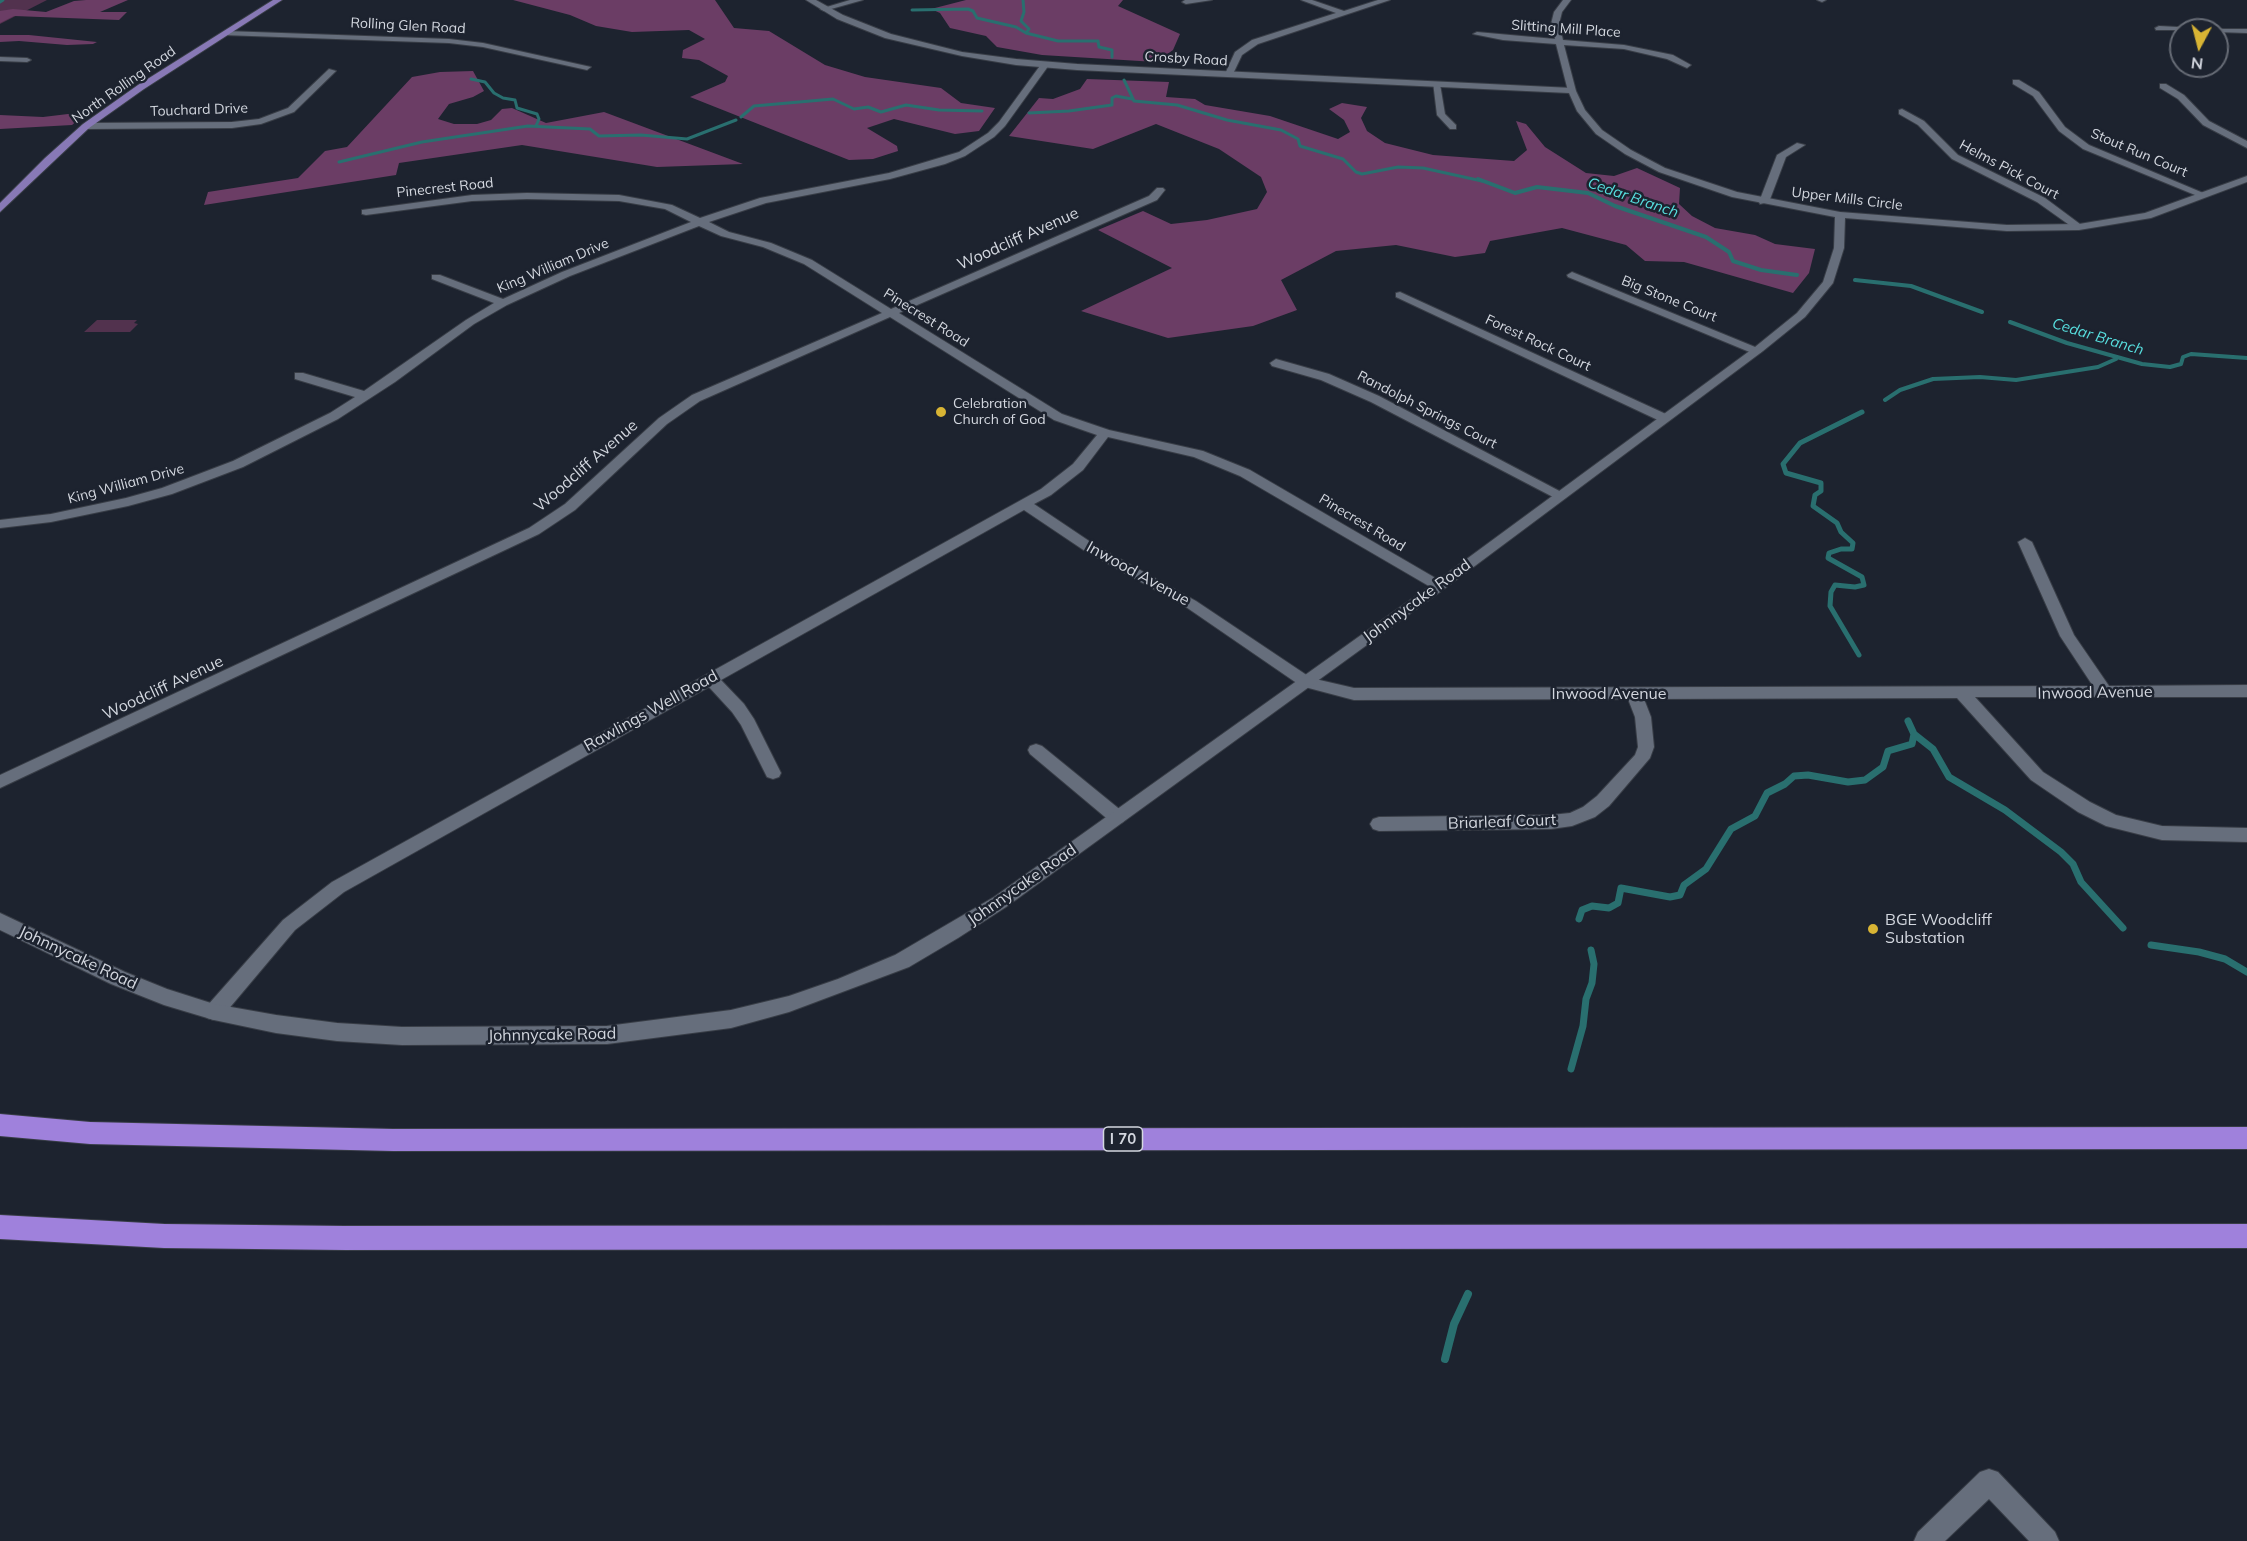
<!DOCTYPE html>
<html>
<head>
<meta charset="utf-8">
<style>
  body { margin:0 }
  #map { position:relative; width:2247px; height:1541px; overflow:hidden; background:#1d232f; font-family:Mulish,sans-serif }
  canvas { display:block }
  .north { position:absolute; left:2169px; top:18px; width:60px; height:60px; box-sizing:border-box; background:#1d232f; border:2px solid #666b75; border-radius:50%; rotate:187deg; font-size:16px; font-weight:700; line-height:24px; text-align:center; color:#d3d7df }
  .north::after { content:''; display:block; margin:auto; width:21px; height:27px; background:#d8b434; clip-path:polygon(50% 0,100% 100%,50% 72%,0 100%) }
</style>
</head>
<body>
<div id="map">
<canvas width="2247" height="1541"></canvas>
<div class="north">N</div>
</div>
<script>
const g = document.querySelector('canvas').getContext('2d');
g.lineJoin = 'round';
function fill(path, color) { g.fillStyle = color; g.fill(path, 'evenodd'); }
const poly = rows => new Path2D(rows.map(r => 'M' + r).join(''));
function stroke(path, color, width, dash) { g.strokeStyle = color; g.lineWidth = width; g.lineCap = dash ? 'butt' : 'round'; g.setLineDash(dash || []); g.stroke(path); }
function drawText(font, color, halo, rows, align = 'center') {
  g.font = font + ' Mulish,sans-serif'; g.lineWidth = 5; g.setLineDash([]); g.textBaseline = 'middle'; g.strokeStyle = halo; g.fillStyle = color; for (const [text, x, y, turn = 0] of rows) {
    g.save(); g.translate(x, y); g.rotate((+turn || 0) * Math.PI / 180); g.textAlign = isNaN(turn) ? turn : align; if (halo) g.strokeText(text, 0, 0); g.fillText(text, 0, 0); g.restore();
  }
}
fill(poly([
  [0,0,47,0,0,24],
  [97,320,137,320,134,323,138,324,130,332,84,332]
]), '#52324e');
fill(poly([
  [86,0,128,0,100,12,127,12,119,20,14,16,0,23,0,11,13,9,46,12,74,1],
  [513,0,715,0,734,28,769,31,825,65,865,77,941,88,961,103,995,108,979,131,955,134,894,119,867,128,897,146,898,151,873,159,849,160,690,97,725,82,728,76,699,60,682,58,683,50,705,39,689,30,632,32,596,26,570,15],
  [966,0,1123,0,1118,6,1180,34,1173,50,1156,62,1042,55,997,47,986,36,950,28,940,13,931,9],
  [0,35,29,35,97,42,93,44,67,45,19,41,0,42],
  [473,71,484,91,473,97,449,104,438,119,454,124,477,124,491,120,502,109,512,108,546,123,604,112,743,164,657,167,522,145,399,163,396,175,204,205,208,192,298,178,325,151,347,147,412,77,440,72],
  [1087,79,1169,82,1166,97,1195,99,1205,105,1270,116,1338,139,1350,132,1344,120,1329,109,1342,103,1367,107,1361,118,1367,131,1385,143,1433,155,1514,161,1527,150,1516,121,1526,124,1545,147,1586,173,1614,176,1637,168,1680,188,1679,204,1692,216,1715,228,1755,235,1775,244,1815,249,1809,273,1793,293,1684,262,1645,261,1626,245,1562,228,1490,241,1485,253,1455,257,1396,245,1336,251,1281,280,1297,310,1253,326,1168,338,1081,311,1172,268,1098,230,1143,211,1171,224,1207,220,1257,209,1267,192,1261,177,1219,149,1156,124,1093,149,1009,136,1039,98,1053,99,1080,89],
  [68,114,84,115,72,125,0,129,0,115,43,117]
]), '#6b3d65');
stroke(poly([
  [1023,0,1024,12,1021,21,1029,29,1026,33,1058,41,1098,41,1099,47,1112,50,1112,57],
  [0,2,3,0],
  [912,10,968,9,973,11,977,18,1016,27,1026,33],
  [471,79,485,82,494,93,503,98,515,100,517,108,537,114,539,119,536,126],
  [1124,80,1134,101,1177,105,1227,120,1281,130,1298,139,1300,146,1343,159,1356,172,1362,174,1398,167,1423,168,1482,181],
  [1029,113,1069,111,1112,105,1112,98,1116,96,1132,99],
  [741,117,754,106,833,99,854,109,868,107,881,112,906,105,939,110,982,111],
  [339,162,422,142,528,126,590,129,599,136,641,135,687,139,736,120]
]), '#296f6f', 3);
stroke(poly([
  [1478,179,1515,193,1537,187,1588,193,1615,206,1706,237,1729,252,1733,261,1761,270,1797,275],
  [1855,280,1911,286,1982,312],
  [2010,322,2067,343,2142,364,2170,367,2181,364,2183,357,2191,354,2247,358],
  [1885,400,1900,390,1933,379,1980,377,2016,380,2098,367,2116,359]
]), '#296f6f', 4);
stroke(poly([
  [1859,655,1830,606,1831,592,1835,585,1855,587,1864,585,1862,577,1828,558,1829,553,1841,549,1852,549,1853,543,1841,532,1837,523,1813,506,1815,495,1821,491,1821,483,1786,473,1783,464,1800,443,1862,412]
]), '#296f6f', 5);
stroke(poly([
  [1914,734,1933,749,1949,777,2005,810,2061,852,2073,864,2081,882,2123,928],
  [1579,919,1582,910,1592,906,1609,908,1618,903,1621,888,1670,897,1680,895,1684,885,1706,869,1731,829,1755,816,1767,793,1785,784,1794,776,1808,775,1848,782,1865,780,1883,767,1888,751,1912,744,1914,734,1908,721],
  [2151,945,2199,952,2225,959,2247,972],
  [1571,1069,1583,1026,1586,999,1592,983,1594,964,1591,950]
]), '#296f6f', 7);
stroke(poly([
  [1445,1359,1454,1324,1468,1294]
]), '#296f6f', 8);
const minor = poly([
  [850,0,863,0,824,11,820,9,850,0],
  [1185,0,1212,0,1186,4,1182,2,1185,0],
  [1301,0,1312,0,1344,11,1378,0,1390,0,1258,44,1242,55,1232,76,1226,76,1225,74,1235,52,1252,40,1336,13,1301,0],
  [1563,0,1571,0,1562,12,1559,24,1563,40,1624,45,1673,55,1691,65,1687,68,1667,59,1624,49,1564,45,1576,91,1572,94,1568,91,1556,44,1503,40,1473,34,1477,32,1555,39,1551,24,1554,12,1563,0],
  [1817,0,1826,0,1822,2,1817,0],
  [2159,26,2214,29,2247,29,2247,33,2217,32,2217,30,2156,30,2155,28,2159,26],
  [226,31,449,39,483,43,591,67,587,70,483,47,449,43,223,35,222,33,226,31],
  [0,57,27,58,31,60,27,62,0,61,0,57],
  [1042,63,1049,65,1005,126,994,137,965,156,945,164,890,179,766,203,709,222,729,232,771,243,812,260,891,309,1149,196,1157,188,1163,188,1165,190,1157,200,899,313,1062,414,1109,430,1203,451,1250,470,1444,583,1446,586,1444,589,1434,589,1240,476,1194,457,1108,437,1083,470,1051,495,1034,504,1095,545,1196,601,1311,678,1354,688,2093,686,2060,636,2018,542,2025,538,2032,542,2074,635,2109,686,2247,685,2247,697,1975,697,2043,772,2090,802,2116,815,2162,826,2247,828,2247,842,2162,840,2106,826,2078,812,2031,780,1957,698,1644,699,1651,717,1654,747,1650,758,1609,806,1595,817,1572,826,1551,829,1379,831,1373,829,1370,824,1373,819,1379,817,1551,815,1570,813,1583,807,1597,796,1635,755,1638,747,1635,717,1628,699,1354,700,1301,686,1186,607,1085,551,1024,510,721,680,744,704,754,719,781,773,779,777,773,779,767,777,741,725,732,712,709,687,344,892,295,930,221,1018,214,1020,207,1018,204,1012,207,1006,283,920,332,882,1041,489,1073,464,1097,435,1054,420,890,317,700,401,667,424,575,510,539,534,0,788,0,775,529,528,565,504,659,418,692,395,882,313,804,264,763,247,721,236,699,226,570,276,507,305,474,324,395,382,338,419,243,467,172,494,128,506,51,522,0,528,0,520,51,514,126,498,162,488,233,461,330,413,355,397,295,379,295,373,303,373,364,391,466,320,494,303,432,279,432,275,440,275,503,299,562,272,691,222,665,209,619,201,527,199,472,201,366,215,362,214,362,210,472,195,527,193,619,195,672,205,700,218,760,198,889,173,959,152,988,133,999,122,1042,63],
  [329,69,336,71,294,112,261,124,232,128,86,129,81,126,86,123,232,122,259,119,288,108,329,69],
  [2013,80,2019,80,2039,92,2065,127,2089,145,2208,195,2200,197,2083,149,2059,131,2033,96,2013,84,2013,80],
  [1433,82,1440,84,1445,114,1456,125,1456,129,1450,129,1437,115,1433,82],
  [2160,84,2166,84,2184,95,2209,121,2247,141,2247,148,2203,125,2178,99,2160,88,2160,84],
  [1902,109,1924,121,1958,155,2045,198,2084,227,2075,229,2037,202,1952,159,1918,125,1899,114,1899,110,1902,109],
  [1797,143,1805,145,1786,157,1769,202,1760,204,1759,202,1777,155,1797,143],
  [1572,272,1760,349,1762,351,1760,353,1752,353,1568,277,1567,275,1572,272],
  [1400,292,1668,415,1670,418,1664,422,1660,421,1396,297,1396,293,1400,292],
  [1276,359,1329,374,1379,396,1567,495,1565,498,1555,498,1371,402,1321,380,1272,366,1270,363,1276,359],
  [1036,744,1042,746,1123,812,1126,817,1123,822,1117,824,1111,822,1030,754,1028,750,1030,746,1036,744],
  [1989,1469,1998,1472,2055,1532,2059,1541,2029,1541,1989,1499,1945,1541,1914,1541,1918,1532,1980,1472,1989,1469]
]);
const tertiary = poly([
  [806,0,816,0,843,15,891,34,962,52,1016,59,1077,64,1572,88,1576,91,1585,110,1602,130,1631,150,1665,168,1737,192,1840,212,2007,225,2079,224,2145,213,2247,176,2247,182,2151,218,2079,230,2007,231,1845,218,1844,248,1833,283,1805,317,1763,351,1444,589,1006,907,958,938,909,967,789,1012,731,1028,607,1044,402,1045,337,1041,276,1033,214,1020,164,1005,111,984,0,930,0,913,125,972,167,989,214,1004,276,1015,337,1023,402,1027,607,1026,731,1010,789,996,838,979,895,955,994,897,1434,583,1755,347,1797,313,1823,282,1834,248,1835,217,1732,197,1659,172,1625,154,1596,134,1577,111,1569,93,1077,70,1016,65,962,56,885,38,837,19,806,0]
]);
const primary = poly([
  [273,0,282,0,144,89,89,128,0,212,0,203,45,158,83,124,138,85,273,0]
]);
const motorway = poly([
  [0,1114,90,1122,393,1129,2247,1127,2247,1149,393,1151,90,1144,0,1136,0,1114],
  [0,1215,164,1224,345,1226,2247,1224,2247,1248,345,1250,164,1248,0,1239,0,1215]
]);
stroke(minor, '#383d46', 2);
stroke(tertiary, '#383d46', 2);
stroke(primary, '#383d46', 2);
stroke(motorway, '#383d46', 2);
fill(minor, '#666e7c');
fill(tertiary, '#666e7c');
fill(primary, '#8879b6');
fill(motorway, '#9f81dc');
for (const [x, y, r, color] of [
  [941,412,6,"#d8b434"],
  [1873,929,6,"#d8b434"]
]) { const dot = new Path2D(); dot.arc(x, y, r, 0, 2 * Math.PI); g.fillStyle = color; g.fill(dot); stroke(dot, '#1d232f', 2); }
drawText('14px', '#d3d7df', '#1d232f', [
  ["Rolling Glen Road",408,26,3],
  ["Slitting Mill Place",1566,29,4],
  ["Crosby Road",1186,59,3],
  ["North Rolling Road",124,85,-35],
  ["Touchard Drive",199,110,-2],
  ["Stout Run Court",2139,153,23],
  ["Helms Pick Court",2009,170,28],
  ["Pinecrest Road",445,188,-6],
  ["Upper Mills Circle",1847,199,7],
  ["King William Drive",553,266,-23],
  ["Big Stone Court",1669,299,22],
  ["Pinecrest Road",926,318,32],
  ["Forest Rock Court",1538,343,25],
  ["Randolph Springs Court",1427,410,27],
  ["King William Drive",126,484,-15],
  ["Pinecrest Road",1362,523,31]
]);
drawText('14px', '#d3d7df', '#1d232f', [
  ["Celebration",953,404],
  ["Church of God",953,420]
], 'left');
drawText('italic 15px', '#57dede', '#1d232f', [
  ["Cedar Branch",1633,198,19],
  ["Cedar Branch",2098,337,17]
]);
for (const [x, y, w] of [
  [1123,1139,39]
]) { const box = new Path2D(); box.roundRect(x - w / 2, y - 12, w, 24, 4.5); g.fillStyle = '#1d232f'; g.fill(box); stroke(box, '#d3d7df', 1.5); }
drawText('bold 15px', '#d3d7df', null, [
  ["I 70",1123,1139]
]);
drawText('16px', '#d3d7df', '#1d232f', [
  ["Woodcliff Avenue",1018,239,-24],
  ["Woodcliff Avenue",586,466,-41],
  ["Inwood Avenue",1138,574,29],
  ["Johnnycake Road",1417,601,-36],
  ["Woodcliff Avenue",163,688,-25],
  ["Inwood Avenue",2095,693,-1],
  ["Inwood Avenue",1609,694],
  ["Rawlings Well Road",651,711,-29],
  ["Briarleaf Court",1502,822,-2],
  ["Johnnycake Road",1022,885,-35],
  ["Johnnycake Road",78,958,25],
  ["Johnnycake Road",552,1035,-1]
]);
drawText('16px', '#d3d7df', '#1d232f', [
  ["BGE Woodcliff",1885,920],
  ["Substation",1885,938]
], 'left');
</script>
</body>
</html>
